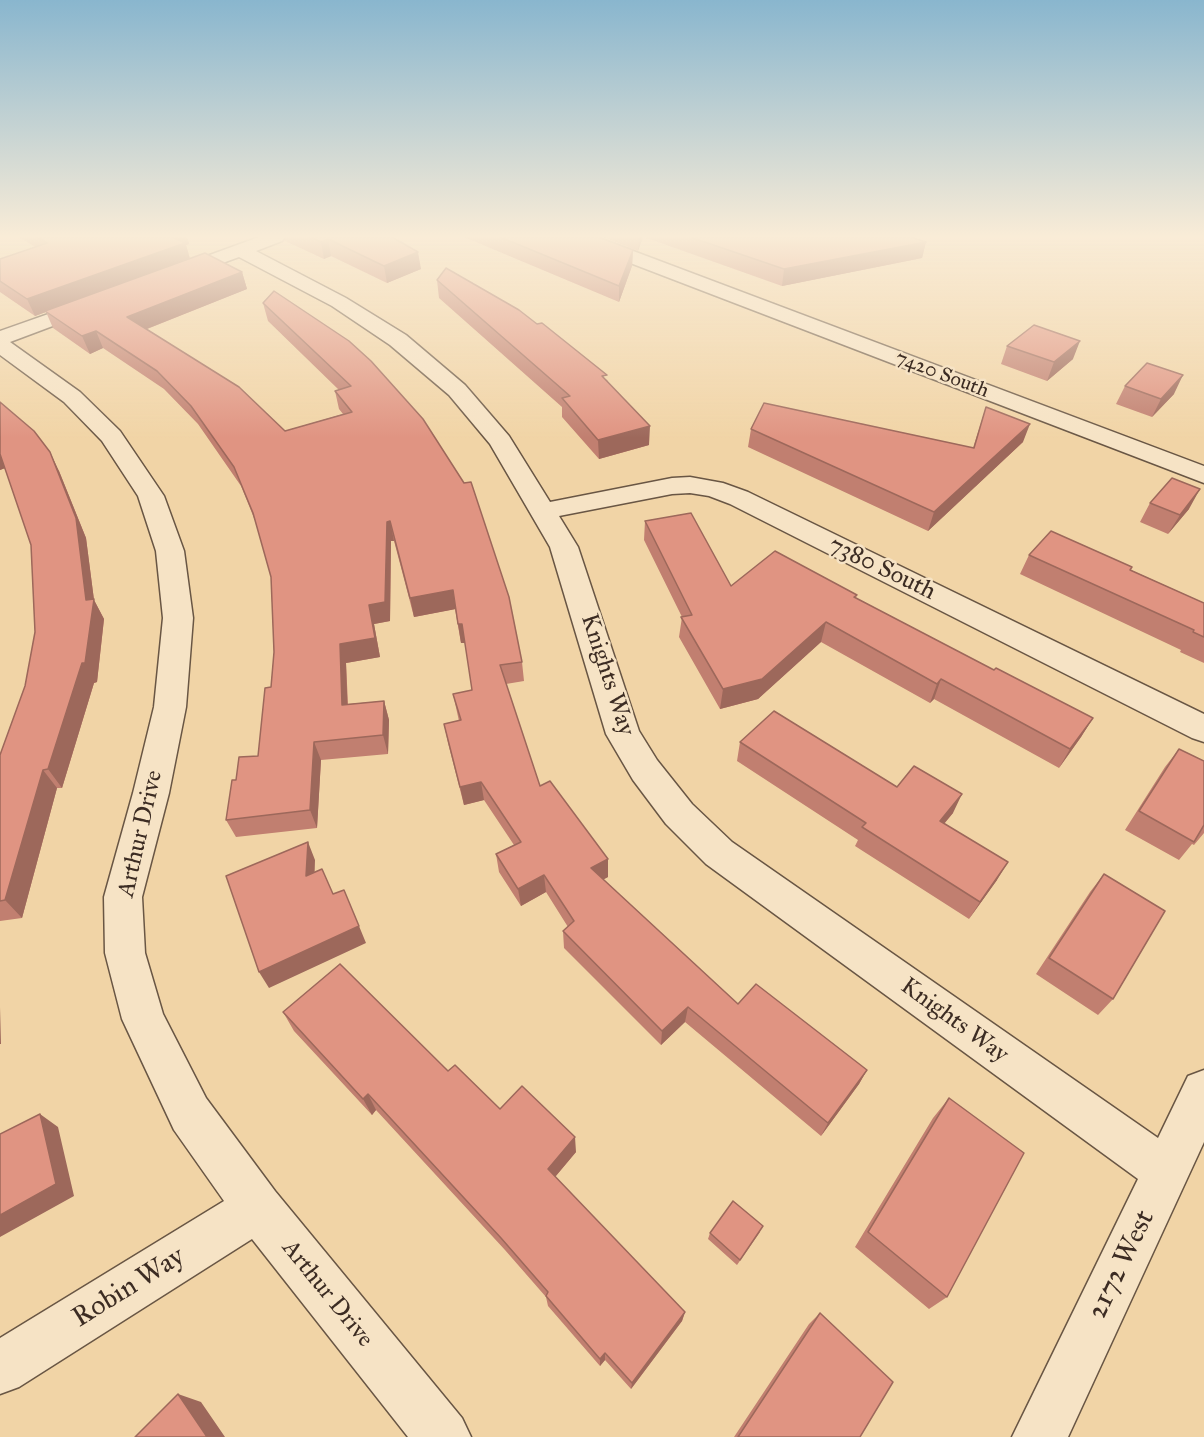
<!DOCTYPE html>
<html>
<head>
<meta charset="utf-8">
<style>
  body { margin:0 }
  canvas { display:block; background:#f1d4a6 }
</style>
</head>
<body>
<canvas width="1204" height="1437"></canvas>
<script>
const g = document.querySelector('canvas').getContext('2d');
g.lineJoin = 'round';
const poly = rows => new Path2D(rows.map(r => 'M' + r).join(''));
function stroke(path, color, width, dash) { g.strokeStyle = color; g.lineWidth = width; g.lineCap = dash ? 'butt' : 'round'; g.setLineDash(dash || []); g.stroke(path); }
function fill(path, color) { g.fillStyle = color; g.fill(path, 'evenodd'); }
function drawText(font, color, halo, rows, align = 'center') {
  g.font = font + ' "IM FELL Great Primer",serif'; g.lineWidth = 5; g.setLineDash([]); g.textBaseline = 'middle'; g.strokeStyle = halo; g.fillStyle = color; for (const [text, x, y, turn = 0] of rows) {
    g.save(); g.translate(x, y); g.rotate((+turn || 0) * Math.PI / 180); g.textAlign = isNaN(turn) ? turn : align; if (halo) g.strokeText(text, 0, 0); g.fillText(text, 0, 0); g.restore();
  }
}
const street = poly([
  [259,237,285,237,282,241,256,251,346,298,406,335,465,385,509,436,550,502,672,478,690,477,723,483,748,492,1204,714,1204,742,1192,738,730,504,709,496,690,493,672,494,559,516,578,547,639,731,657,760,692,804,732,842,1158,1138,1188,1076,1204,1070,1204,1142,1068,1437,1012,1437,1138,1179,706,864,666,824,633,780,606,734,550,547,490,444,449,395,390,345,332,306,239,257,173,281,166,279,163,275,166,271,259,237],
  [570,237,596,237,1204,466,1204,483,573,241,570,237],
  [91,299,98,301,101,305,98,309,10,342,80,392,120,431,164,496,184,551,193,618,186,707,169,793,142,897,145,953,163,1014,206,1098,275,1191,462,1418,471,1437,408,1437,252,1239,19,1387,0,1394,0,1338,224,1201,174,1130,122,1019,105,953,104,897,133,793,154,707,163,618,156,551,138,496,102,441,64,402,0,355,0,331,91,299]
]);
stroke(street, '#695644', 3);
fill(street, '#f6e3c5');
fill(poly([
  [19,237,187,237,189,244,186,245,190,259,242,272,247,289,147,329,285,431,343,414,339,409,335,391,339,390,268,321,263,303,349,341,522,662,524,681,506,684,540,786,608,877,603,879,738,1004,867,1070,859,1084,821,1136,685,1022,661,1045,564,948,563,931,568,927,546,892,521,906,499,872,496,854,514,845,484,800,464,805,448,743,444,724,459,721,453,694,472,690,465,643,461,643,455,609,414,617,394,541,391,541,390,621,374,624,380,657,346,663,348,704,384,701,389,720,388,754,321,760,317,828,236,837,226,820,236,780,258,756,271,687,274,652,271,577,256,523,241,486,198,424,164,389,103,348,90,354,53,328,46,312,35,316,0,292,0,259,35,247],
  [284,237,392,237,421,269,387,283,331,256,324,259,285,241],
  [464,237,598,237,633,250,632,266,619,302],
  [603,237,643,237,638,251],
  [644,237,911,237,926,242,922,258,782,286],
  [437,280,607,380,649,445,599,459,562,417,562,407,439,298],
  [1007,346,1073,359,1047,381,1001,364],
  [1125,386,1174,394,1152,417,1116,404],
  [0,402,59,471,86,538,94,600,104,619,97,682,94,683,62,788,57,788,22,918,0,921,0,755,25,686,35,632,31,545,5,468,0,470],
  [986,407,1023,442,928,531,748,447,751,429,973,448],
  [1150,503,1189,509,1168,534,1140,522],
  [645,521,731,586,857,595,856,598,994,670,1093,718,1081,737,1059,768,934,699,930,703,821,642,758,699,720,709,679,637,682,617,644,540],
  [1029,555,1131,570,1204,603,1204,663,1180,652,1181,650,1020,574],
  [740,742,897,787,953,813,944,824,997,880,969,919,855,846,858,840,737,761],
  [1179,749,1204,761,1204,833,1194,845,1192,844,1179,860,1125,830,1165,767],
  [1104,874,1113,999,1098,1015,1036,974,1090,892],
  [283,1012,448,1071,500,1109,576,1152,555,1177,685,1312,682,1321,631,1389,605,1360,600,1366,548,1306,546,1297,505,1250,376,1110,372,1115,294,1031],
  [949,1098,947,1297,929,1309,855,1247,933,1118],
  [760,1232,737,1265,708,1239,710,1233],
  [820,1313,860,1437,734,1437,809,1324]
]), '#c17f70');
fill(poly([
  [168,237,187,237,189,244,186,245,190,259,35,316,27,299],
  [639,237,643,237,638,251],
  [328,239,331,256,324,259,321,242],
  [926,242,922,258,782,286,784,269],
  [633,250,632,266,619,302,619,286],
  [418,252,421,269,387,283,384,266],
  [242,272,247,289,134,334,127,317],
  [96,331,103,348,90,354,82,336],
  [1080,341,1073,359,1047,381,1054,362],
  [1183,375,1174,394,1152,417,1161,399],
  [1030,424,1023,442,928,531,934,512],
  [650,426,649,445,599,459,598,440],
  [0,452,8,467,0,470],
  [50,452,59,471,86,538,94,600,104,619,97,682,94,683,62,788,48,769,86,600],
  [1200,489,1189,509,1168,534,1180,515],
  [390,521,394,541,391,541,390,621,374,624,380,657,346,663,348,723,342,705,340,644,387,522],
  [453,590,456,609,414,617,410,598],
  [826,622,821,642,758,699,720,709,723,689],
  [458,624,462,624,465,643,461,643],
  [941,679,934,699,930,703,937,684],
  [384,701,389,720,388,754,383,735],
  [1093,718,1081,737,1059,768,1070,749],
  [314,742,321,760,317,828,310,810],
  [43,770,57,788,22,918,5,900],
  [481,782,484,800,464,805,460,787],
  [962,794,953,813,931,839,940,821],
  [308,842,315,860,314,893,306,876],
  [608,859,608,877,592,886,591,868],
  [1008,862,997,880,969,919,980,902],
  [544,875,546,892,521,906,518,889],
  [359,926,366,943,269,988,259,972],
  [0,1007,1,1044,0,1044],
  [688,1007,685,1022,661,1045,662,1031],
  [867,1070,859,1084,821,1136,828,1123],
  [368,1094,376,1110,372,1115,363,1099],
  [40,1114,58,1127,74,1196,0,1237,0,1215],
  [575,1137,576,1152,550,1183,548,1169],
  [685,1312,682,1321,631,1389,632,1383],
  [605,1353,605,1360,600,1366,600,1359],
  [178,1394,201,1402,225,1437,207,1437]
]), '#9d685b');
const building = poly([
  [37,237,173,237,185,243,27,299,0,281,0,259,47,243,37,237],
  [310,237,392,237,418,252,384,266,328,239,321,242,310,237],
  [500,237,598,237,633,250,619,286,500,237],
  [690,237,911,237,926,242,784,269,690,237],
  [205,253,242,272,127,317,239,387,285,431,352,412,335,391,351,386,263,303,274,291,349,341,371,361,423,419,464,483,471,482,509,597,522,662,500,665,540,786,550,781,608,859,591,868,738,1004,756,984,867,1070,828,1123,688,1007,662,1031,563,931,574,921,544,875,518,889,496,854,521,842,481,782,460,787,444,724,461,720,453,694,472,690,462,624,458,624,453,590,410,598,390,521,387,522,385,602,369,605,375,638,340,644,342,705,384,701,383,735,314,742,310,810,226,820,232,780,236,780,239,757,258,756,265,688,271,687,274,652,271,577,253,513,234,467,191,406,157,371,96,331,82,336,45,311,205,253],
  [446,268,519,310,537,324,542,323,607,375,602,376,650,426,598,440,562,398,570,396,437,280,446,268],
  [1034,325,1080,341,1054,362,1007,346,1034,325],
  [1147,363,1183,375,1161,399,1125,386,1147,363],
  [0,402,34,431,50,452,76,518,86,600,94,599,85,663,82,663,48,769,43,770,5,900,0,901,0,755,25,686,35,632,31,545,0,454,0,402],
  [764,403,974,448,986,407,1030,424,934,512,751,429,764,403],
  [1172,478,1200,489,1180,515,1150,503,1172,478],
  [691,513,731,586,775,551,857,595,854,597,994,670,996,668,1093,718,1070,749,941,679,937,684,826,622,762,679,723,689,681,617,692,615,645,521,691,513],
  [1051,531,1132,567,1130,570,1204,603,1204,637,1193,632,1194,630,1029,555,1051,531],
  [774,711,897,787,914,766,962,794,940,821,1008,862,980,902,862,827,866,823,740,742,774,711],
  [1179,749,1204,761,1204,825,1194,842,1139,811,1179,749],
  [308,842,306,876,322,869,333,894,344,890,359,926,259,972,226,876,308,842],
  [1104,874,1165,911,1113,999,1049,958,1104,874],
  [340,964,448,1071,455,1065,500,1109,522,1086,575,1137,548,1169,685,1312,632,1383,605,1353,600,1359,546,1296,548,1292,501,1238,368,1094,363,1099,283,1012,340,964],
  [949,1098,1024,1153,947,1297,868,1232,949,1098],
  [40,1114,56,1184,0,1215,0,1134,40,1114],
  [733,1201,763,1226,740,1260,710,1233,733,1201],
  [820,1313,893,1382,860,1437,738,1437,820,1313],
  [178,1394,207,1437,135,1437,178,1394]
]);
fill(building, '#e09482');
stroke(building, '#9d685b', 1.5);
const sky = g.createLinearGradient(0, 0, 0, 438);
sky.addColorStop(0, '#89b6ce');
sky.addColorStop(0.54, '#f9ecd7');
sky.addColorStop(1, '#f9ecd700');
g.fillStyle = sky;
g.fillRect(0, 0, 1204, 438);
drawText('20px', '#3c2c23', '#f6e3c5', [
  ["7420 South",942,375,21]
]);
drawText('24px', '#3c2c23', '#f6e3c5', [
  ["7380 South",882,569,26],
  ["Knights Way",607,675,72],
  ["Arthur Drive",141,834,-77],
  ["Knights Way",954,1021,36],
  ["Arthur Drive",327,1294,51]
]);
drawText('28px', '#3c2c23', '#f6e3c5', [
  ["2172 West",1122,1265,-64],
  ["Robin Way",129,1288,-32]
]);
</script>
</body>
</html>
